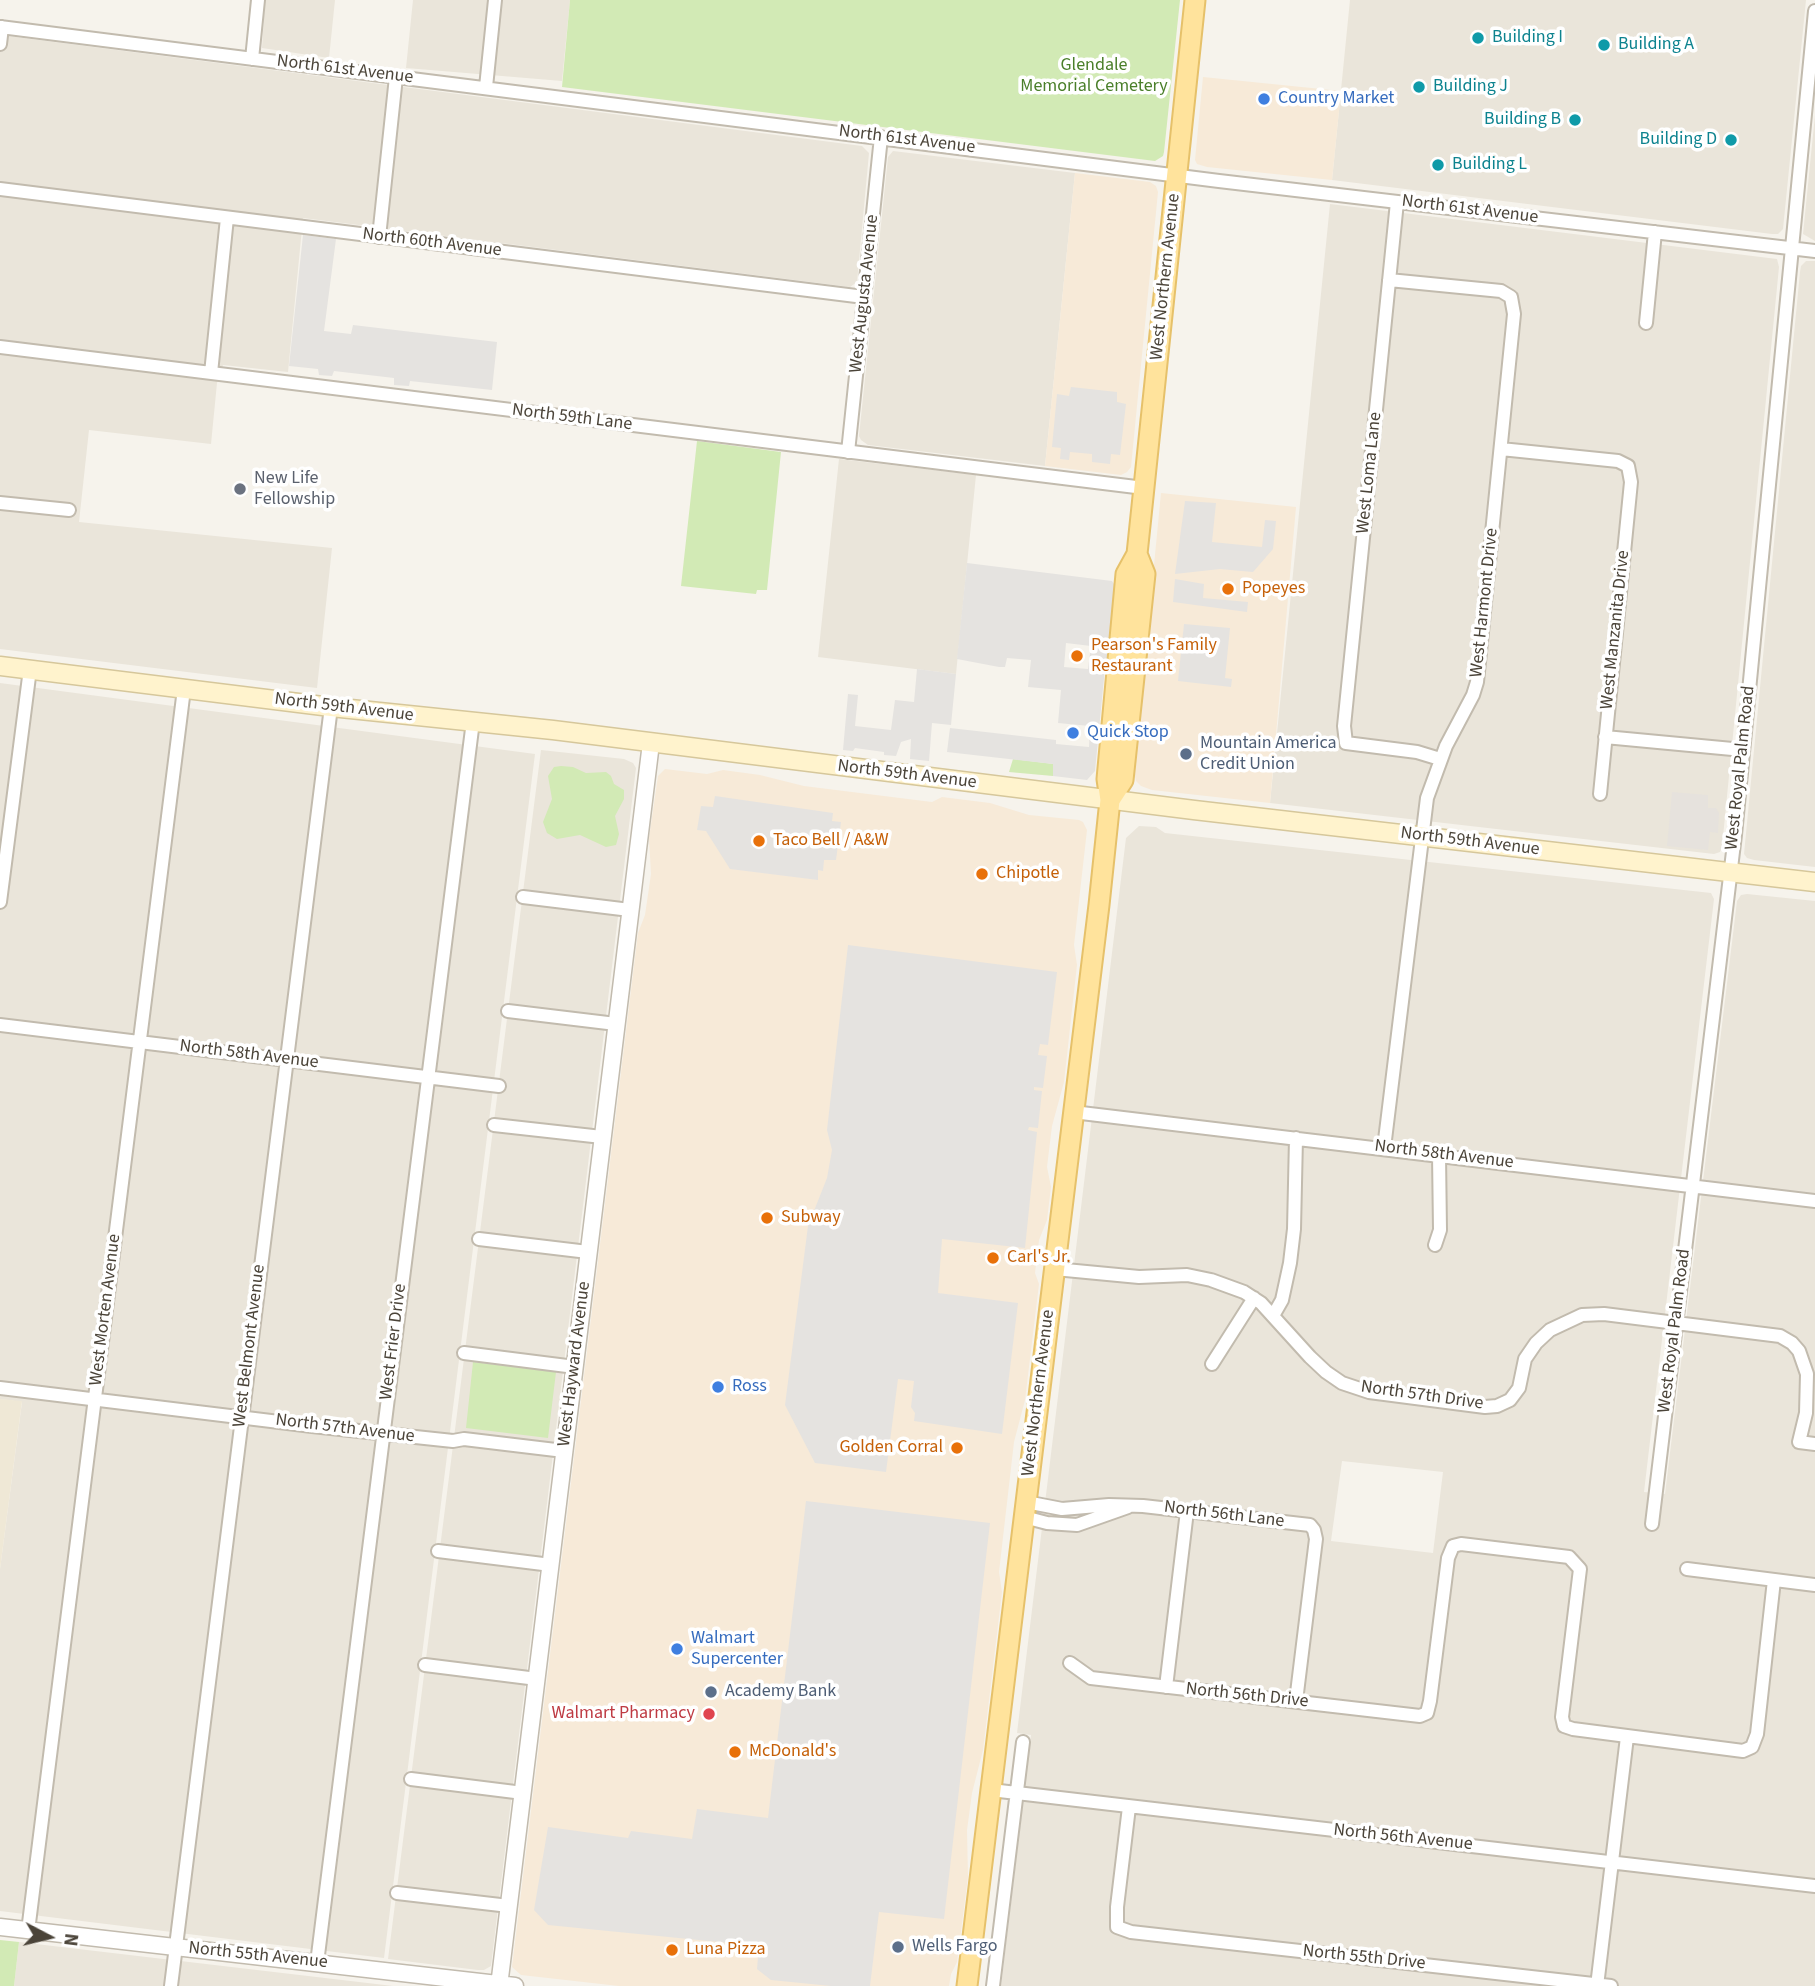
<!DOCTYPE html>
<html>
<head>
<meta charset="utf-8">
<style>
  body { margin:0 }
  #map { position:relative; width:1815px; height:1986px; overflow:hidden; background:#f6f3ec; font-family:"Source Sans 3",sans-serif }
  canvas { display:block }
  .north { position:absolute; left:14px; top:1902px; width:70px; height:70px; -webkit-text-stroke:5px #fff; paint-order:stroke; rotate:97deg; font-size:19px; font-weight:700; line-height:28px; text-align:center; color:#4b4439 }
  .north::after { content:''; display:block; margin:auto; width:24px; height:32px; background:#4b4439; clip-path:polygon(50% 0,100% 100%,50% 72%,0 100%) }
</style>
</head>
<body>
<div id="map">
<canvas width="1815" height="1986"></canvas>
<div class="north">N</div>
</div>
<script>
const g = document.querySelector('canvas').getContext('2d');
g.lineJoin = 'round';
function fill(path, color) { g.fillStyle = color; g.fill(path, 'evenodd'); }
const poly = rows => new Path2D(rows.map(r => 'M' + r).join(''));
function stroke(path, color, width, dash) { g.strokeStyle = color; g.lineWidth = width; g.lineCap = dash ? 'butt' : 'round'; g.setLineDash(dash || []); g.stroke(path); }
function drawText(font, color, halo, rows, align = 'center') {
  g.font = font + ' "Source Sans 3",sans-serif'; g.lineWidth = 7; g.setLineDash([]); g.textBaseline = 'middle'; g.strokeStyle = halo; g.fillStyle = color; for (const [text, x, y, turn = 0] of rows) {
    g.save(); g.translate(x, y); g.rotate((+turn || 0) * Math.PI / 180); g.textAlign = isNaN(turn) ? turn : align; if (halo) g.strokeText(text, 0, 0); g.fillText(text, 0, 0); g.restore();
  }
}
fill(poly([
  [265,0,335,0,329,58,262,48],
  [413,0,570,0,562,81,406,68],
  [1350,0,1806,0,1783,229,1778,234,1772,234,1332,180],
  [0,35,862,146,869,153,857,282,850,287,303,218,288,372,223,365,217,383,211,444,89,430,79,522,332,548,317,688,0,649],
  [1815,115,1815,241,1803,234],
  [893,151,1075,173,1045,466,868,445,861,440,859,436,888,157],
  [1330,204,1777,259,1779,267,1722,847,1720,852,1714,854,1270,803],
  [1806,261,1815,261,1815,867,1754,860,1747,858,1744,854,1800,272,1801,266],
  [839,459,976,475,956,674,818,657],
  [0,683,535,754,384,1958,0,1911,0,1569,22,1402,0,1399],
  [541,750,624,759,633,763,636,768,491,1966,484,1970,478,1970,388,1959],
  [1139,826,1156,827,1165,833,1711,893,1714,899,1644,1492,1665,1494,1737,901,1741,895,1747,894,1815,901,1815,1986,1001,1986,1031,1735,1017,1733,1126,838],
  [1342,1461,1443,1472,1433,1553,1331,1541],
  [19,1942,393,1986,14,1986]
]), '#eae5da');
fill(poly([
  [1203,77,1341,91,1332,180,1207,167,1197,164,1195,160],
  [1075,173,1150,182,1156,186,1158,192,1131,467,1127,472,1121,475,1045,466],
  [1161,493,1296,507,1270,803,1152,790,1141,786,1136,781,1134,771],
  [665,769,707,774,723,770,760,775,804,786,932,802,942,797,990,803,1029,815,1079,820,1083,822,1087,830,1074,945,1077,965,1064,1082,1052,1126,1047,1167,1051,1187,1047,1220,1039,1240,1035,1273,1039,1284,1025,1400,1014,1442,999,1572,1002,1592,983,1750,972,1793,967,1830,968,1877,957,1962,951,1974,949,1986,619,1986,521,1975,512,1967,638,933,645,915,651,874,649,838,658,776]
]), '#f7ead8');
fill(poly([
  [1672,792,1708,795,1708,808,1716,808,1719,813,1718,833,1710,832,1708,850,1667,846]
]), '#e6e2dd');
fill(poly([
  [0,1399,22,1401,0,1569]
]), '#efe8d6');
fill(poly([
  [570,0,1180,0,1164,152,1163,156,1155,161,562,87],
  [697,441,781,452,767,590,757,590,756,594,681,586],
  [1013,759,1054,764,1053,776,1009,772],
  [561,766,573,767,586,773,606,772,611,776,614,784,624,790,624,799,615,816,619,834,616,845,606,847,580,835,557,839,547,833,543,822,552,799,548,776,554,767],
  [473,1362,556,1372,548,1438,466,1428],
  [0,1940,19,1942,14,1986,0,1986]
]), '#d2eab5');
fill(poly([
  [303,235,336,239,324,331,351,334,353,325,497,342,492,390,410,381,409,386,394,385,394,378,334,371,332,376,319,375,318,369,289,366],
  [1071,387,1117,392,1117,402,1126,404,1120,455,1111,454,1110,464,1092,462,1092,454,1070,452,1069,460,1060,459,1061,448,1052,447,1057,394,1069,396],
  [1185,501,1216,503,1212,542,1262,547,1265,520,1276,521,1273,549,1253,572,1220,569,1175,574],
  [967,563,1112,581,1116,587,1108,665,1105,668,1095,771,1087,780,1053,776,1053,764,947,752,950,728,1056,740,1056,744,1089,747,1090,726,1058,723,1061,690,1028,687,1031,660,1007,658,1005,667,999,667,957,659],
  [1066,643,1091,646,1088,669,1064,667],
  [1175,579,1204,584,1203,598,1248,602,1247,612,1173,602],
  [1184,624,1230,628,1225,678,1232,679,1231,687,1178,681],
  [917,669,956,674,951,725,932,723,929,761,910,759,911,739,901,742,896,756,884,755,884,752,855,748,853,751,843,750,848,694,858,695,855,726,891,730,895,700,914,702],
  [715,796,833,813,832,821,841,822,836,860,824,860,823,871,818,870,818,880,730,869,706,831,697,830,701,806,713,807],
  [848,945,1057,972,1048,1045,1040,1044,1038,1055,1047,1056,1043,1088,1034,1087,1034,1090,1042,1091,1038,1128,1029,1127,1028,1130,1037,1132,1025,1248,942,1239,938,1293,1018,1303,1002,1434,914,1421,915,1413,911,1407,914,1381,898,1379,886,1472,815,1463,785,1405,808,1226,827,1178,832,1150,827,1130],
  [806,1501,990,1523,944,1919,879,1912,870,1986,831,1986,771,1980,757,1969,759,1946,548,1925,534,1910,548,1827,628,1838,631,1831,692,1839,697,1809,768,1818]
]), '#e5e3e0');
const minor = poly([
  [0,27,1219,181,1815,251],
  [0,44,2,27],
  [252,59,258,0],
  [486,87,495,0],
  [0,189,864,297],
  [1397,202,1344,726,1346,743,1417,752,1440,759],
  [379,237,396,77],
  [1646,323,1655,232],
  [0,347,1144,488],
  [211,373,227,218],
  [1501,449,1618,461,1628,466,1631,482,1600,794],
  [848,452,881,137],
  [0,503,69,510],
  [1605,737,1743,750],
  [523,897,630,910],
  [0,902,30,669],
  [508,1011,616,1024],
  [0,1025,499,1086],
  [1073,1112,1815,1201],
  [494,1125,602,1137],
  [1384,1148,1427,798,1446,746,1473,695,1477,682,1514,314,1511,297,1501,291,1389,280],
  [479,1239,588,1252],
  [1435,1245,1440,1230,1439,1155],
  [1055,1269,1139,1277,1187,1275,1211,1280,1244,1292,1261,1303,1310,1357,1326,1372,1342,1383,1369,1392,1485,1407,1497,1406,1510,1400,1519,1388,1525,1359,1536,1343,1550,1330,1582,1315,1604,1314,1780,1336,1792,1343,1799,1351,1807,1374,1806,1413,1799,1442,1815,1444],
  [1274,1314,1282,1300,1290,1263,1294,1229,1296,1138],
  [464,1353,575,1367],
  [1212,1364,1254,1298],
  [0,1388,312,1426,453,1441,464,1439,564,1451],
  [1026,1502,1062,1509,1109,1505,1143,1506,1310,1525,1314,1530,1316,1539,1296,1701],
  [1024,1517,1047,1523,1077,1525,1128,1507],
  [1652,1524,1735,835,1815,11],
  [438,1551,551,1565],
  [1687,1569,1815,1585],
  [1070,1663,1091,1678,1420,1716,1427,1713,1430,1701,1448,1558,1453,1546,1461,1544,1569,1557,1580,1569,1562,1717,1564,1726,1573,1729,1743,1751,1752,1747,1757,1734,1774,1580],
  [425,1665,537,1679],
  [1166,1687,1187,1511],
  [411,1779,523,1793],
  [991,1790,1815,1886],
  [1129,1807,1117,1907,1117,1927,1131,1932,1611,1986],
  [397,1893,509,1906],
  [28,1931,184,689],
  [317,1963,473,721],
  [171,1986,331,707],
  [993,1986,1023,1742],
  [1597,1986,1627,1737]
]);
const tertiary = poly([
  [0,1927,515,1986],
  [499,1986,651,743]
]);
const secondary = poly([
  [0,666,331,707,553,730,1194,810,1815,882]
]);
const primary = poly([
  [1110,800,1123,780,1145,574,1137,554],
  [967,1986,1099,905,1110,800,1107,779,1126,574,1137,554,1195,0]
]);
stroke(minor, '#c2bbae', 16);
stroke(tertiary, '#c2bbae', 19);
stroke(secondary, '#d6c79b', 21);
stroke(primary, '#e6c16a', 23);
stroke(minor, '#fff', 12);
stroke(tertiary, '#fff', 16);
stroke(secondary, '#fff3cd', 18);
stroke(primary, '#ffe39c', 19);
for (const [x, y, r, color] of [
  [1478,38,7,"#0f9aa8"],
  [1604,45,7,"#0f9aa8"],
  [1419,87,7,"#0f9aa8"],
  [1264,99,7,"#3f7fe0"],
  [1575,120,7,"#0f9aa8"],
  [1731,140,7,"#0f9aa8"],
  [1438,165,7,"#0f9aa8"],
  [240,489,7,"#6b7280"],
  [1228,589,7,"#e8710a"],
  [1077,656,7,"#e8710a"],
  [1073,733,7,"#3f7fe0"],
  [1186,754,7,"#5c6f8a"],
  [759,841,7,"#e8710a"],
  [982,874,7,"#e8710a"],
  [767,1218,7,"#e8710a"],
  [993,1258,7,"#e8710a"],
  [718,1387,7,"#3f7fe0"],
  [957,1448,7,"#e8710a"],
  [677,1649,7,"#3f7fe0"],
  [711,1692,7,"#5c6f8a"],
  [709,1714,7,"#e0444e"],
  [735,1752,7,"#e8710a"],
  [898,1947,7,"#5c6f8a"],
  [672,1950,7,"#e8710a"]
]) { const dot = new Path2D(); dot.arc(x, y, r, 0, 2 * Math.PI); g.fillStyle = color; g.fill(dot); stroke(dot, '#fff', 2.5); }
drawText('18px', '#0d838f', '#fff', [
  ["Building I",1492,38],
  ["Building A",1618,45],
  ["Building J",1433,87],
  ["Building B",1561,120,"right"],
  ["Building D",1717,140,"right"],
  ["Building L",1452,165]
], 'left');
drawText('18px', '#4a7f2a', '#fff', [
  ["Glendale",1094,66],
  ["Memorial Cemetery",1094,87]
]);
drawText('18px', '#4b4439', '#fff', [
  ["North 61st Avenue",345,70,7],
  ["North 61st Avenue",907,140,7],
  ["North 61st Avenue",1470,210,7],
  ["North 60th Avenue",432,243,7],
  ["West Northern Avenue",1166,277,-84],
  ["West Augusta Avenue",865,294,-84],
  ["North 59th Lane",572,418,7],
  ["West Loma Lane",1370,473,-84],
  ["West Harmont Drive",1485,603,-84],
  ["West Manzanita Drive",1616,630,-84],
  ["North 59th Avenue",344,708,7],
  ["West Royal Palm Road",1741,768,-84],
  ["North 59th Avenue",907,775,7],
  ["North 59th Avenue",1470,842,7],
  ["North 58th Avenue",249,1055,7],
  ["North 58th Avenue",1444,1155,7],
  ["West Morten Avenue",106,1310,-83],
  ["West Royal Palm Road",1675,1331,-83],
  ["West Frier Drive",394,1342,-83],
  ["West Belmont Avenue",250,1346,-83],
  ["West Hayward Avenue",575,1364,-83],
  ["West Northern Avenue",1039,1393,-83],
  ["North 57th Drive",1422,1396,8],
  ["North 57th Avenue",345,1429,7],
  ["North 56th Lane",1224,1515,7],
  ["North 56th Drive",1247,1696,6],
  ["North 56th Avenue",1403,1838,6],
  ["North 55th Avenue",258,1956,6],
  ["North 55th Drive",1364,1958,6]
]);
drawText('18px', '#366cbe', '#fff', [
  ["Country Market",1278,99],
  ["Quick Stop",1087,733],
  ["Ross",732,1387],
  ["Walmart",691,1639],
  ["Supercenter",691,1660]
], 'left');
drawText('18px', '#5b616d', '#fff', [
  ["New Life",254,479],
  ["Fellowship",254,500]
], 'left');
drawText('18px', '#c56008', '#fff', [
  ["Popeyes",1242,589],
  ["Pearson's Family",1091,646],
  ["Restaurant",1091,667],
  ["Taco Bell / A&W",773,841],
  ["Chipotle",996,874],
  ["Subway",781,1218],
  ["Carl's Jr.",1007,1258],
  ["Golden Corral",943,1448,"right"],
  ["McDonald's",749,1752],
  ["Luna Pizza",686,1950]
], 'left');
drawText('18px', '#4e5e75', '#fff', [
  ["Mountain America",1200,744],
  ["Credit Union",1200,765],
  ["Academy Bank",725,1692],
  ["Wells Fargo",912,1947]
], 'left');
drawText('18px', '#be3a42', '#fff', [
  ["Walmart Pharmacy",695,1714]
], 'right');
</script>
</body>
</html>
